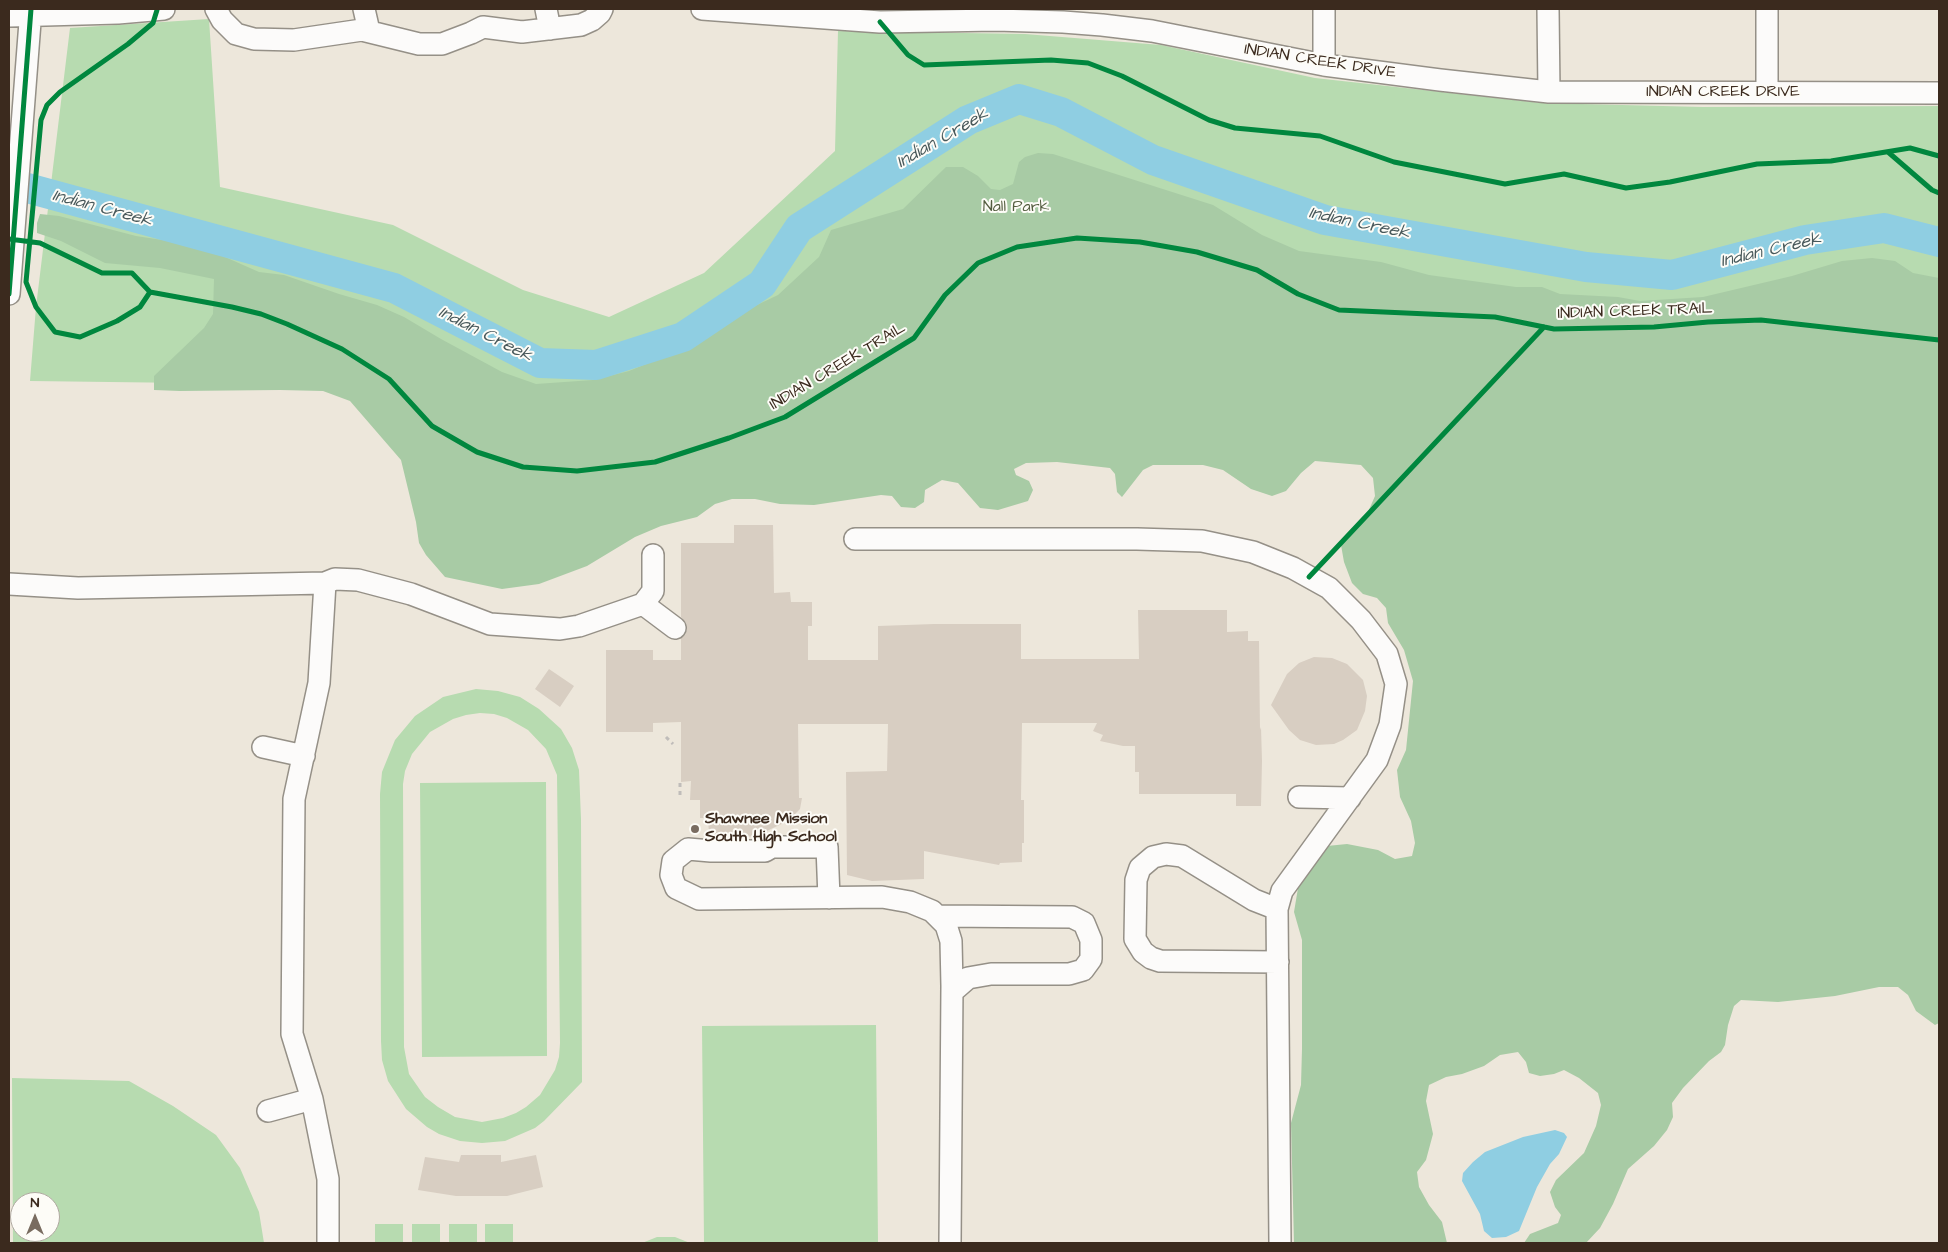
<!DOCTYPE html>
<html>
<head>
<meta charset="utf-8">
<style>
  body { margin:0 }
  #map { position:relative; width:1948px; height:1252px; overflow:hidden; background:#ede7db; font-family:"Architects Daughter",sans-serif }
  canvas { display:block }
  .frame { position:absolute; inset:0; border:10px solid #3b2a1e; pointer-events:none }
  .north { position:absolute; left:10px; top:1192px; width:50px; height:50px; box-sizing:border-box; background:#fdfcf7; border:1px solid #afa8a0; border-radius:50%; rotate:0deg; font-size:14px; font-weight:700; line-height:20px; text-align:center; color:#3b2a1e }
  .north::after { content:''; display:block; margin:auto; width:18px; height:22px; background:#796c60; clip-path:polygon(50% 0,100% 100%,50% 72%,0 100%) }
</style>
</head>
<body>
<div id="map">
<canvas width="1948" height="1252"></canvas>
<div class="frame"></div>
<div class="north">N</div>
</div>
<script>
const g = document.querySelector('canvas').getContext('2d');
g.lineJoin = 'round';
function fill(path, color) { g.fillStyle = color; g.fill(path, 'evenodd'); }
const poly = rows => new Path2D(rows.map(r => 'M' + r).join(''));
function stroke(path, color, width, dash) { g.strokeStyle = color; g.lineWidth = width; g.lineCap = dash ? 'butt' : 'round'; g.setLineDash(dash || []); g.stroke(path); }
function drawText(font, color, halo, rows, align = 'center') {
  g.font = font + ' "Architects Daughter",sans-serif'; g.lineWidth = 4; g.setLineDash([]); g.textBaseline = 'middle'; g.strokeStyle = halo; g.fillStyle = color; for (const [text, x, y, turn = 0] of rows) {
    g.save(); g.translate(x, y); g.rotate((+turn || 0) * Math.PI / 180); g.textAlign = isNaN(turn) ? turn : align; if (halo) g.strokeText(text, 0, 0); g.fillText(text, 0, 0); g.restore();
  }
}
fill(poly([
  [209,19,220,187,393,225,523,290,609,317,704,273,835,151,838,31,1025,34,1161,45,1315,78,1541,103,1703,107,1939,106,1939,388,789,471,348,385,30,381,36,307,70,28],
  [476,689,498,691,520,697,539,709,561,729,572,748,579,770,581,819,582,1082,544,1121,535,1128,505,1141,482,1143,460,1141,439,1134,427,1127,406,1109,388,1081,382,1060,381,1041,380,794,382,772,395,740,415,716,443,697],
  [480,713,494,714,507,718,528,730,546,749,557,775,560,1043,559,1057,555,1070,540,1095,526,1107,516,1113,503,1118,482,1122,455,1117,438,1107,425,1097,409,1074,404,1047,403,784,405,771,412,754,430,732,453,719,466,715],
  [546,782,547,1056,422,1057,420,783],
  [876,1025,878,1243,704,1243,702,1026],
  [12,1078,129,1081,173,1106,216,1135,240,1168,259,1212,264,1243,13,1243],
  [20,1202,50,1202,50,1232,20,1232],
  [375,1224,403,1224,403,1243,375,1243],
  [412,1224,440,1224,440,1243,412,1243],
  [449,1224,477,1224,477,1243,449,1243],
  [485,1224,513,1224,513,1243,485,1243],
  [657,1237,675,1237,690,1243,642,1243]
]), '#b7dbb0');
fill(poly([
  [1038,153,1053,154,1213,205,1262,235,1299,251,1381,262,1429,275,1516,287,1542,287,1560,294,1618,297,1640,301,1703,297,1792,276,1842,261,1872,258,1895,261,1913,273,1939,278,1939,1023,1935,1025,1916,1011,1908,995,1898,987,1879,987,1835,996,1778,1002,1741,1000,1734,1006,1728,1025,1725,1045,1721,1052,1709,1061,1683,1088,1672,1103,1673,1117,1667,1130,1654,1146,1628,1169,1613,1204,1600,1228,1586,1243,1524,1243,1530,1234,1558,1223,1561,1215,1555,1207,1550,1192,1556,1180,1584,1153,1596,1126,1601,1105,1598,1093,1579,1078,1564,1070,1554,1074,1540,1076,1529,1073,1526,1062,1518,1052,1500,1055,1484,1066,1462,1074,1446,1077,1429,1085,1426,1101,1433,1134,1426,1160,1417,1172,1419,1187,1429,1205,1442,1222,1447,1243,1294,1243,1291,1123,1301,1085,1302,1049,1302,940,1294,912,1298,888,1327,846,1347,844,1378,850,1395,859,1412,856,1415,843,1411,821,1400,797,1397,770,1406,750,1413,681,1404,650,1388,623,1386,608,1377,598,1363,594,1352,583,1344,562,1341,545,1365,519,1375,496,1373,478,1361,465,1315,461,1301,473,1286,491,1272,496,1251,489,1223,470,1203,465,1153,465,1143,470,1122,497,1117,492,1115,474,1110,468,1057,462,1026,463,1014,469,1016,475,1029,481,1033,490,1028,501,998,510,980,508,958,483,942,480,925,490,924,502,915,508,901,507,892,496,881,495,814,505,780,504,755,499,732,499,715,504,697,517,661,526,635,537,587,566,539,584,502,589,445,577,426,555,419,543,416,522,401,460,350,401,323,391,280,390,180,391,154,390,154,376,204,328,213,314,214,279,160,268,105,263,61,241,37,233,37,223,40,214,59,216,136,236,182,243,216,253,259,272,284,275,339,294,377,305,404,317,441,339,502,372,536,384,593,380,629,371,665,356,721,322,778,295,819,257,831,230,903,209,946,167,963,167,978,176,991,189,1000,190,1013,184,1019,162,1025,157]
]), '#a8cba5');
fill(poly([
  [1555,1130,1564,1133,1567,1137,1559,1154,1550,1164,1537,1187,1519,1231,1506,1237,1492,1238,1484,1231,1480,1214,1462,1181,1463,1173,1473,1162,1485,1152,1523,1137]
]), '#8fcee2');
stroke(poly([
  [9,183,394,288,540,363,596,365,683,337,762,284,799,228,968,120,1019,99,1061,112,1153,160,1325,220,1586,267,1672,275,1805,240,1884,228,1939,242]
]), '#8fcee2', 30);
fill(poly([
  [734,525,773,525,774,593,790,592,791,602,812,602,812,626,808,626,808,660,878,660,878,626,934,624,1021,624,1021,659,1139,659,1138,610,1227,610,1227,632,1248,631,1248,641,1259,641,1260,730,1261,727,1262,761,1261,806,1236,806,1236,794,1139,794,1139,772,1135,772,1135,746,1123,746,1100,741,1103,735,1093,731,1097,723,1022,723,1021,800,1024,800,1024,843,1022,843,1022,862,1000,863,999,865,924,851,924,879,872,881,847,875,846,772,887,771,888,724,798,724,799,798,802,798,800,809,788,821,756,836,731,838,709,834,708,818,700,818,700,800,690,800,691,781,681,782,681,722,653,723,653,732,606,732,606,650,653,650,653,660,681,660,681,638,685,635,687,629,686,623,681,617,681,543,734,543],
  [1314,657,1332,658,1347,664,1363,680,1367,696,1365,711,1357,730,1343,740,1334,744,1316,745,1300,740,1289,730,1271,705,1287,674,1299,663],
  [549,669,574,686,560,707,535,689],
  [461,1155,501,1155,501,1162,536,1155,543,1187,507,1196,456,1196,418,1190,425,1157,459,1162]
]), '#d8cec2');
const minor = poly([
  [216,9,222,20,236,34,254,39,294,40,362,30,419,44,442,44,471,33,483,27,522,32,581,25,592,20,600,13,602,9],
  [364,9,369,31],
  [546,9,550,29],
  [702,9,880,22,996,20,1063,22,1102,25,1152,31,1324,65,1440,80,1549,92,1939,93],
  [1324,9,1324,65],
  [1548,9,1549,92],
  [1767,9,1767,92],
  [9,16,118,13,164,9],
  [9,294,31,9],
  [855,539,1137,539,1202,541,1253,552,1293,568,1329,588,1361,620,1387,654,1396,684,1390,725,1377,760,1282,891,1277,909,1280,1243],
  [325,583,335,579,358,580,411,594,490,624,560,629,579,626,643,604,675,628],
  [9,584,78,588,325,583,319,683,294,799,292,1034,312,1099,328,1179,328,1243],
  [643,604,653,591,653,555],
  [263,747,304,756],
  [1299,797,1350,798],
  [829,898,827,847,772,847,765,851,711,851,688,849,673,861,671,875,676,888,699,899,882,897,910,902,932,911,946,925,951,941,952,986,950,1243],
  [1277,909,1254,900,1182,856,1166,854,1153,857,1140,868,1136,880,1135,939,1143,952,1151,958,1160,961,1278,962],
  [938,916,1072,917,1084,923,1091,940,1091,959,1083,970,1069,974,991,974,968,978,952,992],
  [268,1111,312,1099]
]);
stroke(minor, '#959087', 24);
stroke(poly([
  [666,737,673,744],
  [680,783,680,797]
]), '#c0bdba', 3, [4, 4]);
stroke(minor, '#fcfbfa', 21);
stroke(poly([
  [880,22,908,55,924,65,1051,60,1088,63,1122,76,1209,120,1235,128,1320,136,1394,162,1505,184,1564,174,1626,188,1670,182,1757,164,1831,161,1910,148,1939,156],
  [1888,152,1932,190,1939,193],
  [9,239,40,243,102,273,132,273,150,292,232,307,261,314,287,324,342,349,389,379,432,426,477,452,523,467,577,471,655,462,729,438,785,417,914,338,945,295,978,263,1017,247,1077,238,1140,242,1197,252,1257,270,1298,294,1339,310,1495,317,1554,329,1654,327,1708,322,1761,320,1939,340],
  [150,292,140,307,117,321,80,337,55,332,36,307,26,282,41,120,47,105,60,92,128,44,153,23,157,10],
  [9,294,31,9],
  [1309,577,1544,327]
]), '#00873e', 5);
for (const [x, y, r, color] of [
  [695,829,5,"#796c60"]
]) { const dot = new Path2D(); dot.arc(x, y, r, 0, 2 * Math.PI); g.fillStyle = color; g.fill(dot); stroke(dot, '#fdfcf7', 2); }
drawText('16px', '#3b2a1e', '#fdfcf7', [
  ["INDIAN CREEK DRIVE",1320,62,9],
  ["INDIAN CREEK DRIVE",1723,93],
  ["INDIAN CREEK TRAIL",1635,312,-2],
  ["INDIAN CREEK TRAIL",838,367,-31]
]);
drawText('16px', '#535c3f', '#fdfcf7', [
  ["Nall Park",1016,208]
]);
drawText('bold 16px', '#3b2a1e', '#fdfcf7', [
  ["Shawnee Mission",705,820],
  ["South High School",705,838]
], 'left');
drawText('italic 18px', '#48585a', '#fdfcf7', [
  ["Indian Creek",943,139,-30],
  ["Indian Creek",102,209,15],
  ["Indian Creek",1359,224,12],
  ["Indian Creek",1771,251,-13],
  ["Indian Creek",485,335,27]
]);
</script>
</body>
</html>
